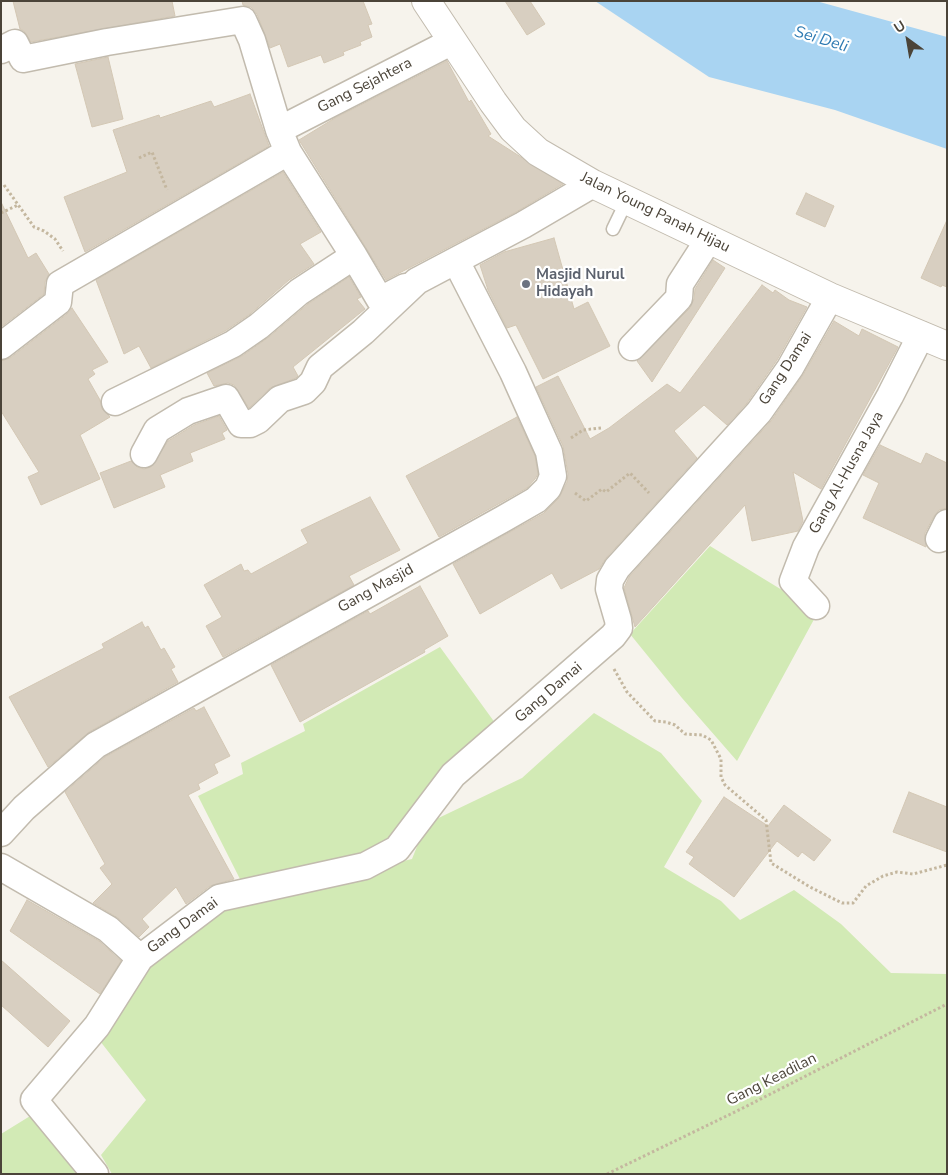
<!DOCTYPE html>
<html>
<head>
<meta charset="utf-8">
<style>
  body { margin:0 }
  #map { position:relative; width:948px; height:1175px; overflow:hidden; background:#f6f3ec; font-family:"Nunito Sans",sans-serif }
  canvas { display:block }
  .frame { position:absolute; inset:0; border:2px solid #4b4439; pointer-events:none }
  .north { position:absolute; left:883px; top:15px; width:50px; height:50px; -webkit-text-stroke:4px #fff; paint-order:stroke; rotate:328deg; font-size:14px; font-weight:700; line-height:20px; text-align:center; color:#4b4439 }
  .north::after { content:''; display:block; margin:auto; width:18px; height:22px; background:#4b4439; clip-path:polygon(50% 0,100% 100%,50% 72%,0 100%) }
</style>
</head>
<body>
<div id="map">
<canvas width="948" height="1175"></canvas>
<div class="frame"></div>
<div class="north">U</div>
</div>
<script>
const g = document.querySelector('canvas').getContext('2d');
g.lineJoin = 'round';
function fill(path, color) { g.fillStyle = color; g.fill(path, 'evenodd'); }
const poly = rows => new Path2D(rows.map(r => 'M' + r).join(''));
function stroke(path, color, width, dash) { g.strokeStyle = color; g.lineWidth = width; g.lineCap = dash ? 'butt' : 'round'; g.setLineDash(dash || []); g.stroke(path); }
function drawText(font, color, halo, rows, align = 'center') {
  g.font = font + ' "Nunito Sans",sans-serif'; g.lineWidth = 4.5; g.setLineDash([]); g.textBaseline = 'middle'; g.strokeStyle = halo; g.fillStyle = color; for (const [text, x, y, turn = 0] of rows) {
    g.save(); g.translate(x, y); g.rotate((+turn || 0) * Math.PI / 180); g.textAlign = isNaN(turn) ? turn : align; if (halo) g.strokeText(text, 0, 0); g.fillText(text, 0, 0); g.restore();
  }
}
fill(poly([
  [710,546,818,612,737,761,682,698,630,634],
  [440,647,498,727,393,841,354,862,243,885,198,796,243,774,241,763,305,731,303,724],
  [594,713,661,753,702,801,664,867,721,901,740,920,794,890,841,924,891,973,947,974,947,1174,112,1174,101,1155,146,1100,100,1041,147,961,224,903,412,859,426,824,522,778],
  [35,1113,76,1174,1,1174,1,1134]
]), '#d2eab5');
fill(poly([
  [595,1,816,1,947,37,947,149,835,110,709,77]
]), '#a9d4f2');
const building = poly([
  [13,1,172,1,175,16,31,42,24,31,20,29,13,1],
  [242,1,363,1,372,24,368,25,372,37,360,42,361,45,343,52,344,55,324,63,321,55,288,67,280,44,270,48,257,14,251,7,243,5,242,1],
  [505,1,530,1,545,24,527,35,505,1],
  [108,57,123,119,92,127,75,64,108,57],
  [447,61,469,102,471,100,491,134,488,136,563,184,516,212,386,280,299,140,335,118,447,61],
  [250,94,269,146,85,252,64,197,127,172,113,130,159,115,160,118,211,101,214,107,250,94],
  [283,172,321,232,300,244,314,264,289,280,250,314,225,331,151,368,139,346,124,354,96,280,283,172],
  [806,193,834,206,825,227,796,214,806,193],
  [1,202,28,258,36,253,49,274,45,282,44,294,1,327,1,202],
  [947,220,947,287,942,285,941,287,921,278,947,220],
  [554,238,574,309,588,302,610,346,543,379,516,325,507,328,488,290,480,265,504,252,554,238],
  [713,260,725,268,652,382,637,361,690,308,694,299,695,289,713,260],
  [349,277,361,297,357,299,365,309,293,367,298,376,296,378,270,388,249,408,234,385,228,383,214,386,207,373,242,356,269,337,308,304,349,277],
  [762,285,773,293,775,290,789,300,807,307,777,360,747,403,727,425,704,405,674,431,697,458,606,558,599,569,561,589,552,573,480,614,453,564,544,513,559,498,567,482,568,474,563,446,536,387,558,376,590,439,609,428,667,384,680,393,762,285],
  [72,308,108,362,92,370,95,374,88,379,100,400,102,409,110,417,80,435,100,479,41,505,28,477,39,472,1,411,1,361,10,358,67,314,72,308],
  [834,321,859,336,862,329,898,347,821,489,793,472,803,521,798,531,752,541,745,505,635,627,624,588,629,577,771,421,803,375,834,321],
  [219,416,227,430,222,433,225,439,190,453,193,461,160,475,165,487,114,508,100,473,131,461,137,467,144,469,151,467,168,441,194,425,219,416],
  [517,417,535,456,538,474,535,479,527,488,439,537,406,476,517,417],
  [880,445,921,464,926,453,947,463,947,508,939,510,934,516,925,533,926,547,863,518,879,483,863,475,880,445],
  [370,497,400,550,349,576,354,585,223,657,206,626,222,617,204,585,241,564,244,571,248,570,251,574,308,543,301,530,370,497],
  [420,586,448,636,424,650,425,652,300,722,271,665,368,611,370,614,420,586],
  [142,622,145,628,148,626,161,650,164,648,175,667,171,669,178,682,89,732,48,767,9,697,104,648,102,644,142,622],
  [204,707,230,756,214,764,218,773,198,784,200,789,188,795,234,879,210,886,186,904,176,887,142,919,149,927,139,937,118,918,93,903,112,884,100,868,105,864,65,792,105,757,194,708,196,711,204,707],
  [909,792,947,807,947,852,893,832,909,792],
  [724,797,768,826,784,805,831,840,814,861,802,852,798,857,777,841,734,897,689,864,694,857,686,852,724,797],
  [27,900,99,941,121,961,100,994,10,931,27,900],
  [1,960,70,1021,48,1047,1,1005,1,960]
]);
fill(building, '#d8cfc1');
stroke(building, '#d3c7b4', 1);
const service = poly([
  [613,229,627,200]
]);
const minor = poly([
  [1,50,15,43,23,59,107,42,243,20,252,40,279,130,288,152,354,256],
  [279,130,451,42],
  [1,346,58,302,60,284,288,152],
  [632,347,679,298,680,284,709,239],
  [115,402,233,344,259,326,299,292,354,256,380,300,405,287],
  [144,454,157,430,188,411,226,398,241,424,250,424,258,420,280,399,304,391,313,382,320,367,363,332,417,281,523,225,593,184],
  [939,539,947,523],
  [816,606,793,581,806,547,890,396,921,335],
  [1,833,24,808,96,745,503,519,536,500,548,488,553,476,549,452,513,372,456,261],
  [1,867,108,929,140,958],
  [95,1174,34,1100,97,1026,140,958,219,898,365,866,397,849,453,775,613,636,619,628,618,620,609,589,610,580,617,568,759,412,790,368,830,297]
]);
const tertiary = poly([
  [426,1,493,102,513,129,538,152,593,184,830,297,947,346]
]);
stroke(service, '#c2bbae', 15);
stroke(minor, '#c2bbae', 29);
stroke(tertiary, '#c2bbae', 30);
stroke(poly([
  [139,158,152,152,167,190],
  [4,185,34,227,44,231,55,239,63,251],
  [1,213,18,205],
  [571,438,583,430,601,428],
  [575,493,586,501,602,489,606,492,630,473,649,493],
  [614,669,627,692,655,721,666,722,675,725,685,734,702,735,711,740,721,759,721,777,725,785,766,820,771,863,810,887,842,903,853,903,866,886,883,876,897,872,913,874,947,865],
  [607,1174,741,1109,947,1004]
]), '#c4b79f', 3, [2.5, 2.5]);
stroke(service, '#fff', 12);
stroke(minor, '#fff', 26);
stroke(tertiary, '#fff', 28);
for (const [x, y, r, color] of [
  [526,284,5,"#6b7280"]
]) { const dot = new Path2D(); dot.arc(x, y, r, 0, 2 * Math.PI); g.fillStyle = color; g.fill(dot); stroke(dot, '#fff', 2); }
drawText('15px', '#4b4439', '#fff', [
  ["Gang Sejahtera",365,86,-27],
  ["Jalan Young Panah Hijau",655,213,26],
  ["Gang Damai",786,369,-57],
  ["Gang Al-Husna Jaya",847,473,-61],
  ["Gang Masjid",376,589,-29],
  ["Gang Damai",549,693,-41],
  ["Gang Damai",183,926,-36],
  ["Gang Keadilan",772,1080,-27]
]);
drawText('bold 15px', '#5b616d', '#fff', [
  ["Masjid Nurul",536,275],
  ["Hidayah",536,292]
], 'left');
drawText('italic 16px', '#2e7ab2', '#fff', [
  ["Sei Deli",821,40,17]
]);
</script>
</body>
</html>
